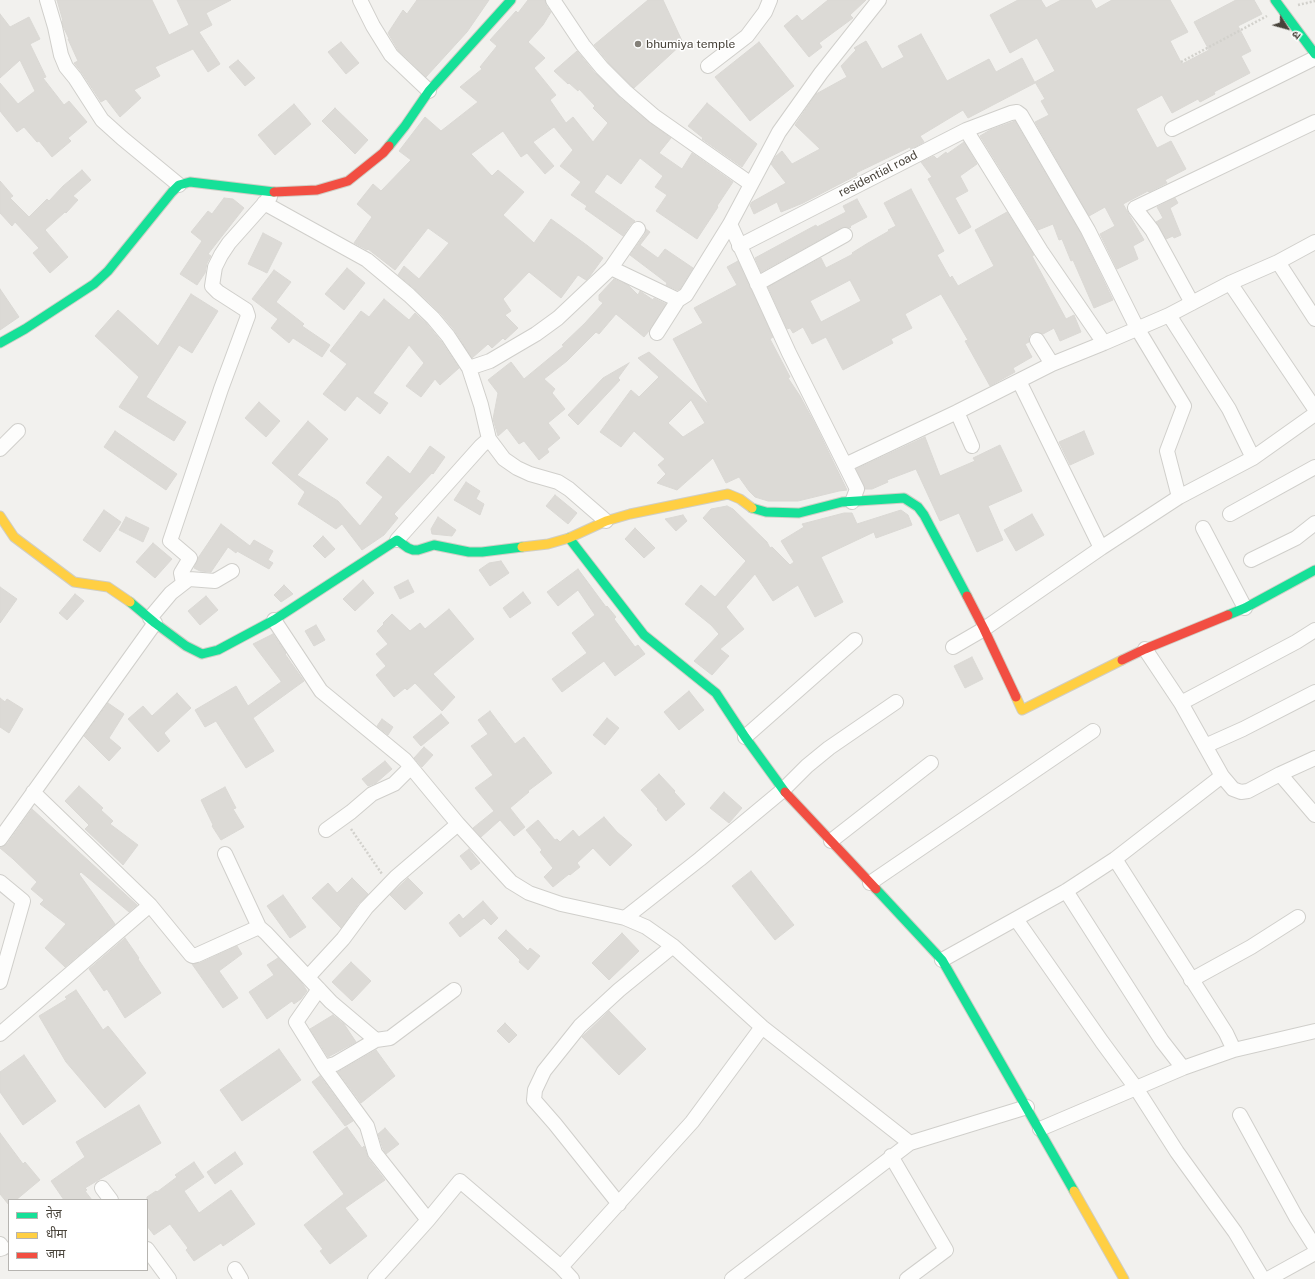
<!DOCTYPE html>
<html>
<head>
<meta charset="utf-8">
<style>
  body { margin:0 }
  #map { position:relative; width:1315px; height:1279px; overflow:hidden; background:#f2f1ee; font-family:"Public Sans","Noto Sans Devanagari",sans-serif }
  canvas { display:block }
  .legend { position:absolute; left:8px; top:1199px; width:140px; height:72px; box-sizing:border-box; background:#fff; border:1px solid #b6b4b0; margin:0; padding:5px 7px; list-style:none; font-size:12px; color:#48433a }
  .legend li { display:flex; align-items:center; gap:8px; height:20px }
  .legend b { width:20px; border:1px solid #b6b4b0 }
  .north { position:absolute; left:1267px; top:8px; width:40px; height:40px; -webkit-text-stroke:3px #fff; paint-order:stroke; rotate:127deg; font-size:11px; font-weight:700; line-height:16px; text-align:center; color:#48433a }
  .north::after { content:''; display:block; margin:auto; width:14px; height:18px; background:#48433a; clip-path:polygon(50% 0,100% 100%,50% 72%,0 100%) }
</style>
</head>
<body>
<div id="map">
<canvas width="1315" height="1279"></canvas>
<ul class="legend">
<li><b style="height:5px;background:#16e098"></b>तेज़</li>
<li><b style="height:5px;background:#ffcf43"></b>धीमा</li>
<li><b style="height:5px;background:#f24e42"></b>जाम</li>
</ul>
<div class="north">उ</div>
</div>
<script>
const g = document.querySelector('canvas').getContext('2d');
g.lineJoin = 'round';
function fill(path, color) { g.fillStyle = color; g.fill(path, 'evenodd'); }
const poly = rows => new Path2D(rows.map(r => 'M' + r).join(''));
function stroke(path, color, width, dash) { g.strokeStyle = color; g.lineWidth = width; g.lineCap = dash ? 'butt' : 'round'; g.setLineDash(dash || []); g.stroke(path); }
function drawText(font, color, halo, rows, align = 'center') {
  g.font = font + ' "Public Sans",sans-serif'; g.lineWidth = 3; g.setLineDash([]); g.textBaseline = 'middle'; g.strokeStyle = halo; g.fillStyle = color; for (const [text, x, y, turn = 0] of rows) {
    g.save(); g.translate(x, y); g.rotate((+turn || 0) * Math.PI / 180); g.textAlign = isNaN(turn) ? turn : align; if (halo) g.strokeText(text, 0, 0); g.fillText(text, 0, 0); g.restore();
  }
}
const building = poly([
  [57,0,152,0,169,35,189,25,177,0,231,0,206,13,212,25,199,32,220,64,208,72,193,49,155,67,160,76,134,90,141,98,120,117,106,99,101,102,82,73,74,63,78,61,68,39,69,39,63,26,62,21,63,21,57,0],
  [417,0,489,0,467,32,426,77,398,50,388,33,403,10,407,14,417,0],
  [528,0,545,0,546,5,551,12,543,25,528,42,545,58,534,68,556,95,550,100,566,123,573,117,593,142,608,123,593,108,595,106,579,89,578,91,569,83,568,84,554,71,577,51,595,73,619,97,649,122,671,138,659,153,682,169,692,153,733,182,717,206,718,207,697,239,656,211,667,195,655,187,663,176,640,158,621,184,607,174,594,192,635,221,631,224,623,236,585,209,587,206,571,195,581,182,560,166,573,150,554,127,533,142,554,166,545,174,527,153,521,157,503,131,471,154,492,176,498,170,524,192,503,215,534,243,551,219,588,246,603,258,590,276,586,280,578,275,561,298,529,272,503,299,511,311,505,315,518,328,505,340,503,338,492,348,488,344,472,358,455,331,440,313,415,289,398,275,404,266,419,279,449,243,428,228,395,270,368,249,367,250,354,243,372,217,357,204,373,184,381,191,411,160,399,151,425,117,441,131,478,102,460,87,482,69,480,67,497,46,490,40,516,11,518,13,528,0],
  [648,0,663,0,683,43,634,88,608,62,594,45,648,0],
  [828,0,866,0,850,15,853,18,819,43,822,47,809,57,784,26,797,15,802,21,828,0],
  [1018,0,1041,0,1046,8,1061,0,1091,0,1096,9,1112,0,1170,0,1188,32,1170,41,1182,64,1209,50,1194,22,1236,0,1254,0,1262,14,1238,26,1251,51,1241,56,1250,73,1214,92,1215,94,1200,102,1198,99,1172,113,1162,95,1136,109,1157,148,1171,141,1186,169,1165,180,1167,183,1149,192,1148,191,1123,204,1144,240,1133,246,1138,259,1117,269,1100,234,1115,226,1105,207,1089,216,1035,122,1049,115,1041,101,1045,99,1035,82,1055,71,1037,38,1010,53,990,15,1018,0],
  [0,14,10,27,29,17,40,39,30,44,46,77,43,78,64,105,69,101,87,122,68,138,71,141,52,157,39,141,37,142,24,127,17,132,0,111,0,83,18,104,35,91,20,60,0,78,0,14],
  [921,34,947,81,989,59,996,72,1022,58,1035,83,968,118,963,110,920,136,924,142,911,149,910,147,856,173,857,175,803,203,781,212,777,202,754,214,750,205,752,202,786,183,771,164,776,156,782,151,792,164,820,149,795,125,816,94,847,77,841,66,856,50,854,48,866,41,882,69,904,57,898,46,921,34],
  [341,42,359,63,346,74,328,52,341,42],
  [759,42,794,86,750,121,715,77,759,42],
  [238,60,255,78,245,86,229,67,238,60],
  [707,103,757,144,742,167,702,139,703,138,688,126,707,103],
  [294,104,311,124,275,155,258,135,294,104],
  [335,108,368,140,355,154,322,121,335,108],
  [1015,121,1081,234,1113,300,1094,308,1073,260,1071,261,1062,239,1059,240,1053,224,1038,230,980,136,990,130,1015,121],
  [964,142,977,164,960,176,968,191,955,198,971,227,959,234,928,179,932,177,921,162,934,156,937,159,946,152,947,154,964,142],
  [82,170,91,180,73,196,78,200,66,213,65,212,45,230,68,257,50,273,33,253,39,248,15,222,12,226,0,213,0,181,13,196,10,198,29,217,47,199,49,201,63,186,82,170],
  [911,189,944,251,937,255,950,278,952,276,958,286,994,266,975,230,1007,212,1034,255,1032,256,1066,319,1074,315,1081,332,1060,341,1054,328,1043,334,1037,332,1033,333,1029,336,1029,342,1025,344,1032,357,1013,368,1015,372,990,386,965,341,968,340,941,294,905,314,912,328,891,339,893,343,843,370,826,337,812,344,803,327,793,333,790,328,787,329,768,287,821,258,826,268,853,254,852,253,868,243,889,231,888,230,896,226,884,203,911,189],
  [850,280,861,301,821,322,810,301,850,280],
  [224,198,233,199,244,208,208,254,211,256,207,263,205,273,197,285,180,274,202,241,191,232,208,211,212,214,224,198],
  [1175,198,1178,203,1170,208,1181,235,1174,238,1173,236,1166,239,1156,222,1163,218,1157,207,1175,198],
  [857,199,867,217,850,226,851,227,850,228,846,227,841,228,761,272,755,258,816,225,817,227,846,212,843,206,857,199],
  [646,229,650,232,640,245,658,258,665,249,693,268,680,289,677,290,666,285,667,283,630,255,645,234,646,229],
  [263,233,282,243,267,273,248,264,263,233],
  [738,261,773,337,770,339,790,377,788,378,800,396,815,424,847,490,839,491,798,501,768,501,755,497,749,491,739,477,726,483,713,458,677,490,657,483,666,474,658,465,665,459,634,431,621,447,600,432,631,390,639,397,659,377,638,358,649,352,709,405,673,339,703,323,694,308,737,285,727,267,738,261],
  [691,400,705,423,683,437,668,423,691,400],
  [347,268,365,283,344,310,325,294,347,268],
  [274,270,291,282,276,302,304,324,302,326,330,345,322,357,293,338,289,343,271,328,278,319,252,299,274,270],
  [614,279,628,285,638,295,640,291,653,300,654,298,666,304,649,331,644,337,616,314,599,334,596,332,567,361,544,379,555,389,552,393,565,409,548,423,560,438,547,449,549,452,539,460,524,441,519,444,507,428,498,436,493,419,498,393,488,380,511,362,524,379,564,346,562,345,585,323,603,303,599,300,599,295,614,279],
  [0,289,19,317,0,330,0,289],
  [191,294,218,311,192,353,179,345,146,397,186,422,174,441,119,407,139,377,95,336,118,310,158,346,191,294],
  [384,299,409,320,415,313,427,324,441,341,459,368,440,385,435,379,421,397,406,386,424,363,409,345,373,393,388,403,380,414,357,396,345,411,323,394,347,364,330,351,361,311,369,317,384,299],
  [629,363,618,378,620,380,578,425,568,415,603,378,629,363],
  [259,402,280,421,266,437,245,418,259,402],
  [308,421,328,439,297,475,338,501,360,526,383,497,366,483,388,456,410,474,430,446,445,457,433,474,432,473,394,514,398,518,384,535,362,550,342,524,336,529,298,504,305,492,272,463,308,421],
  [115,431,177,474,166,490,104,447,115,431],
  [1084,431,1094,454,1070,465,1059,442,1084,431],
  [925,437,940,476,975,461,973,458,1000,445,1022,491,988,506,1003,540,977,552,959,513,940,521,916,469,887,480,888,482,872,489,865,489,856,469,925,437],
  [466,482,480,491,476,499,484,504,480,515,454,500,466,482],
  [555,495,577,513,568,524,546,506,555,495],
  [727,506,733,509,767,542,770,548,772,547,790,565,794,562,781,541,804,527,802,524,844,513,852,513,857,524,901,510,908,515,912,525,876,538,874,532,821,557,843,602,815,617,798,585,773,601,755,574,726,607,744,629,720,649,729,656,712,675,694,661,719,634,711,625,685,604,701,585,715,597,746,561,703,518,711,509,727,506],
  [104,510,121,522,100,552,83,540,104,510],
  [1032,514,1044,535,1016,551,1004,530,1032,514],
  [683,515,687,521,676,531,665,519,683,515],
  [126,517,149,528,143,542,119,530,126,517],
  [438,517,456,530,452,536,432,534,431,529,438,517],
  [221,524,250,546,254,540,273,551,268,560,273,563,269,569,237,551,236,553,228,547,211,572,200,571,194,568,198,558,221,524],
  [635,528,655,548,644,558,625,539,635,528],
  [323,536,335,549,325,558,313,546,323,536],
  [153,543,172,559,155,578,136,562,153,543],
  [501,561,509,573,490,586,479,570,489,563,501,561],
  [578,569,606,607,607,606,616,617,614,619,635,647,638,645,645,654,615,676,604,661,562,692,552,679,587,653,572,633,595,615,578,590,558,606,547,592,578,569],
  [363,580,374,593,355,611,343,599,363,580],
  [408,580,414,592,400,599,394,587,408,580],
  [284,585,293,594,281,602,274,595,284,585],
  [0,587,17,599,0,623,0,587],
  [523,592,531,603,510,618,503,608,523,592],
  [75,594,84,601,67,620,59,613,75,594],
  [206,596,218,610,200,625,188,611,206,596],
  [449,609,474,639,433,674,455,697,442,711,415,683,407,690,405,688,394,697,376,675,386,666,376,654,388,644,377,631,384,624,383,623,392,614,410,631,420,623,425,629,449,609],
  [316,625,325,640,314,646,305,631,316,625],
  [273,634,286,653,285,654,304,681,253,718,274,751,246,768,216,721,205,727,195,710,236,686,248,706,281,682,281,681,253,644,273,634],
  [972,657,983,679,965,688,954,666,972,657],
  [689,691,704,710,679,730,664,712,689,691],
  [177,693,191,708,164,733,170,741,158,752,128,719,143,706,152,716,177,693],
  [0,698,5,702,7,699,23,709,9,733,0,727,0,698],
  [108,703,124,714,109,738,121,748,109,761,84,736,108,703],
  [490,711,515,744,524,737,552,773,528,791,529,792,510,808,525,827,514,836,500,820,481,837,473,828,494,811,475,788,493,775,471,746,488,734,478,720,490,711],
  [441,714,449,723,421,746,413,737,441,714],
  [607,718,619,728,605,745,593,735,607,718],
  [382,719,393,727,388,735,377,726,382,719],
  [424,747,433,755,422,767,414,758,424,747],
  [385,761,392,769,376,783,368,786,362,779,385,761],
  [659,774,675,791,674,792,685,804,666,821,657,810,658,809,641,790,659,774],
  [79,786,103,808,101,810,113,821,110,824,138,845,123,865,85,829,89,825,65,801,79,786],
  [225,787,236,808,233,809,244,827,221,840,212,826,213,825,201,800,225,787],
  [724,792,742,808,729,823,710,808,724,792],
  [32,809,137,905,129,912,81,872,79,874,115,924,65,967,45,948,66,924,40,904,44,900,31,889,37,882,13,859,0,848,7,844,32,809],
  [604,817,617,832,632,845,610,866,593,848,577,863,580,867,570,875,569,874,553,887,544,877,553,868,540,852,542,850,526,830,538,820,555,840,557,839,560,842,573,830,579,837,604,817],
  [469,849,480,863,471,870,460,856,469,849],
  [751,871,794,925,775,940,732,886,751,871],
  [352,878,368,894,359,903,341,928,312,898,328,883,337,893,352,878],
  [408,878,423,893,405,910,390,895,408,878],
  [283,895,306,927,290,938,267,906,283,895],
  [483,901,498,918,491,925,484,918,460,937,449,923,459,914,463,919,483,901],
  [506,930,528,951,530,948,540,956,528,970,519,962,520,960,498,938,506,930],
  [622,933,639,951,609,980,592,963,622,933],
  [125,938,139,958,138,959,161,993,125,1018,107,989,104,991,89,969,125,938],
  [237,946,242,954,219,971,238,998,223,1008,192,964,200,963,237,946],
  [278,958,302,983,307,991,301,999,294,1004,292,1001,267,1019,249,992,274,975,267,965,278,958],
  [351,962,371,981,352,1001,332,982,351,962],
  [76,990,103,1030,108,1026,146,1073,105,1108,66,1062,39,1016,67,999,65,997,76,990],
  [609,1011,646,1049,619,1075,582,1037,609,1011],
  [333,1015,344,1024,356,1042,328,1057,310,1029,333,1015],
  [505,1023,517,1035,509,1043,497,1031,505,1023],
  [279,1049,301,1080,242,1121,220,1090,279,1049],
  [376,1050,395,1076,361,1103,338,1072,376,1050],
  [24,1055,56,1101,23,1125,0,1092,0,1072,24,1055],
  [320,1076,353,1121,345,1126,312,1082,320,1076],
  [139,1105,161,1143,85,1188,87,1190,85,1191,92,1200,64,1200,51,1181,85,1157,76,1142,139,1105],
  [347,1127,362,1148,364,1146,368,1158,385,1180,345,1208,367,1236,330,1264,320,1251,323,1249,304,1225,344,1194,313,1152,347,1127],
  [385,1128,399,1144,386,1154,383,1149,378,1134,385,1128],
  [0,1133,23,1164,25,1162,40,1180,16,1200,9,1200,9,1205,0,1194,0,1133],
  [235,1152,243,1164,215,1184,207,1172,235,1152],
  [194,1162,204,1177,184,1191,199,1213,231,1190,255,1224,223,1246,221,1243,194,1261,186,1250,188,1248,170,1224,154,1235,147,1226,147,1197,156,1191,157,1192,177,1177,175,1175,194,1162]
]);
fill(building, '#dcdad6');
stroke(building, '#dad8d4', 1);
const street = poly([
  [47,0,55,27,61,55,66,67,75,78,102,120,122,138,179,185],
  [360,0,373,26,391,55,429,91],
  [553,0,583,45,602,68,625,91,654,116,751,184],
  [708,66,747,36,765,12,770,0],
  [1172,129,1315,58],
  [966,130,1041,251,1104,343],
  [264,203,367,260,409,295,433,318,448,336,469,368,481,405,489,439,504,459,517,468,530,474,558,482,569,489,606,521],
  [730,224,789,353,857,489,852,502],
  [739,246,966,130,1011,113,1017,112,1021,115,1088,230,1137,328,1184,406,1167,451,1179,497],
  [1278,262,1315,319],
  [611,268,678,300],
  [1230,283,1315,409],
  [757,284,845,235],
  [1192,303,1152,230,1135,208,1315,122],
  [1169,315,1229,409,1253,458],
  [657,333,678,300,686,295,730,224,779,132,821,73,879,0],
  [1037,340,1052,364],
  [469,368,490,361,507,351,536,334,558,318,611,268,638,229],
  [1019,381,1101,548],
  [957,412,972,446],
  [0,449,18,431],
  [845,465,957,412,1052,364,1104,343,1169,315,1230,283,1278,262,1315,242],
  [1230,514,1315,467],
  [1203,528,1245,608],
  [397,540,481,446,489,439],
  [1251,560,1296,538,1315,523],
  [183,583,181,573,190,558,170,541,221,389,248,316,246,310,218,292,212,286,215,267,221,255,229,243,270,197],
  [150,618,171,593,189,579,215,581,232,571],
  [274,620,321,691,405,760,458,824,511,882,529,893,561,904,625,918,646,927,673,946,762,1027,910,1143],
  [953,647,984,629,1101,548,1179,497,1253,458,1315,414],
  [1145,649,1181,703,1222,776,1233,789,1241,792,1248,791,1280,774,1315,758],
  [1181,703,1296,642,1315,630],
  [745,737,855,640],
  [1205,746,1243,729,1315,692],
  [1280,774,1315,815],
  [33,792,150,905,191,955,193,956,197,955,259,927,266,933,331,1002,376,1040],
  [326,830,351,812,372,794,394,784,411,767],
  [0,839,155,623],
  [831,841,931,763],
  [225,854,259,927],
  [1115,859,1226,1033,1234,1050],
  [0,882,23,901,0,982],
  [870,883,1093,731],
  [1066,891,1162,1041,1183,1068],
  [625,918,700,859,783,790,807,766,829,748,896,702],
  [1016,919,1102,1042,1136,1088,1177,1152,1235,1232,1263,1279],
  [942,960,1066,891,1115,859,1222,776],
  [308,977,343,939,366,908,396,877,458,824],
  [1191,980,1251,947,1298,917],
  [319,989,296,1022,324,1067,367,1126,375,1153,428,1220],
  [0,1034,150,905],
  [324,1067,335,1064,376,1040,390,1038,454,990],
  [1240,1115,1296,1217,1315,1247],
  [1040,1129,1183,1068,1234,1050,1315,1031],
  [891,1156,946,1250,907,1279],
  [102,1188,111,1200],
  [619,1204,555,1124,534,1100,535,1090,544,1071,580,1026,619,990,673,946],
  [0,1244,3,1248,0,1249],
  [147,1249,169,1279],
  [561,1267,692,1122,762,1027],
  [235,1269,241,1279],
  [375,1279,428,1220,460,1181,561,1267,572,1279],
  [732,1279,910,1143,1027,1107],
  [1268,1279,1315,1253]
]);
const fast = poly([
  [1275,0,1315,54],
  [389,146,405,126,429,91,511,0],
  [0,343,25,329,94,284,108,271,172,192,179,185,190,182,274,192],
  [752,508,766,512,799,513,842,502,904,498,918,507,924,515,967,596],
  [569,538,644,635,716,693,745,737,785,792],
  [130,602,155,623,186,646,202,654,218,650,274,620,397,540,408,548,413,550,418,550,434,545,469,552,482,552,522,547],
  [1228,615,1245,608,1315,570],
  [876,889,942,960,1074,1191]
]);
const slow = poly([
  [0,516,14,537,74,582,108,587,130,602],
  [522,547,548,544,569,538,606,521,630,514,728,494,740,499,752,508],
  [1016,697,1022,710,1122,660],
  [1074,1191,1124,1279]
]);
const jam = poly([
  [274,192,317,190,348,181,383,153,389,146],
  [967,596,984,629,1016,697],
  [1122,660,1145,649,1228,615],
  [785,792,876,889]
]);
stroke(street, '#d0cfcb', 16);
stroke(fast, '#d0cec5', 11);
stroke(slow, '#d0cec5', 11);
stroke(jam, '#d0cec5', 11);
stroke(poly([
  [1298,5,1315,1],
  [1181,62,1267,16],
  [351,829,382,874]
]), '#d2d1cc', 2.5, [2, 2]);
stroke(street, '#fdfdfc', 14);
stroke(fast, '#16e098', 9);
stroke(slow, '#ffcf43', 9);
stroke(jam, '#f24e42', 9);
for (const [x, y, r, color] of [
  [638,44,4,"#848079"]
]) { const dot = new Path2D(); dot.arc(x, y, r, 0, 2 * Math.PI); g.fillStyle = color; g.fill(dot); stroke(dot, '#fff', 1.5); }
drawText('12px', '#48433a', '#fff', [
  ["bhumiya temple",646,44]
], 'left');
drawText('12px', '#48433a', '#fff', [
  ["residential road",878,174,-27]
]);
</script>
</body>
</html>
